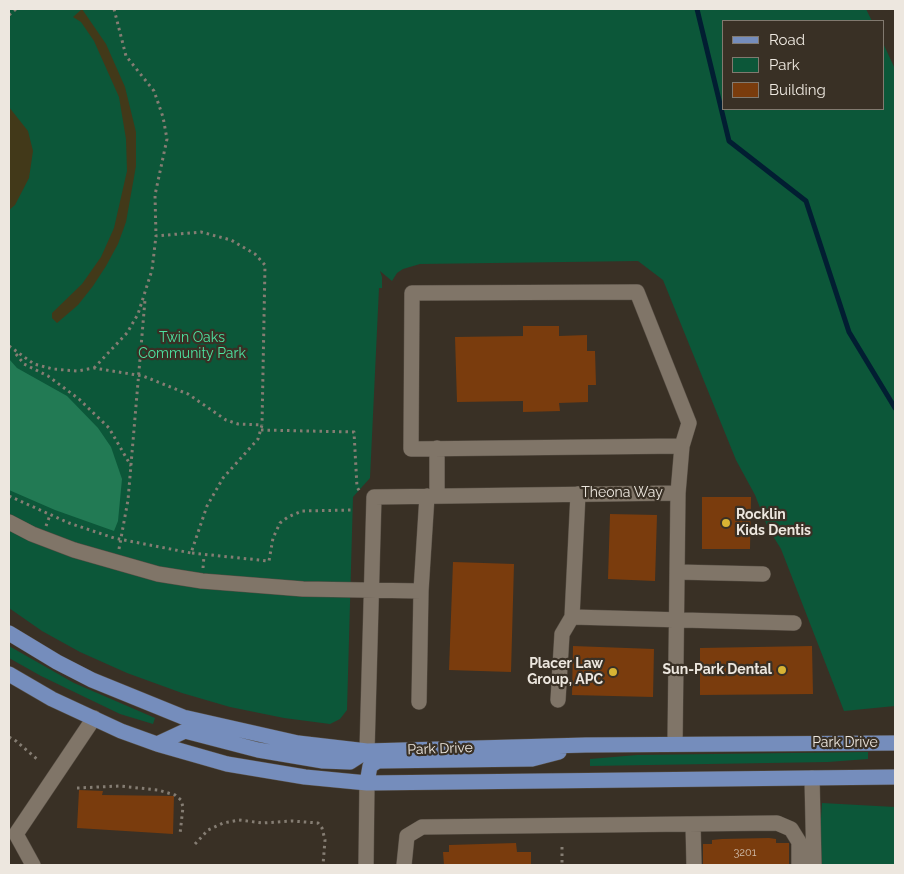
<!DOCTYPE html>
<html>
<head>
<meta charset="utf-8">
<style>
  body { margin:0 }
  #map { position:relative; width:904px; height:874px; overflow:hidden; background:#393025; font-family:Raleway,sans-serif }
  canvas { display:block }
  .frame { position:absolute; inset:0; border:10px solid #ede7df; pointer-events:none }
  .legend { position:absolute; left:722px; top:20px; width:162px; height:90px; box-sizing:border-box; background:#393025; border:1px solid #81796f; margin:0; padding:6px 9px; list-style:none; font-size:15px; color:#ede7df }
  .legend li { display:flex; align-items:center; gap:10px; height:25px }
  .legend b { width:25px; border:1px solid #81796f }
</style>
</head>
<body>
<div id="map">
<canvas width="904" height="874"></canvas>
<div class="frame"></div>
<ul class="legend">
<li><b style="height:6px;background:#758dbc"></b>Road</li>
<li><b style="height:14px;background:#0c5739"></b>Park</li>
<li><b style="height:14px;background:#7a3c0d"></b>Building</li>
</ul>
</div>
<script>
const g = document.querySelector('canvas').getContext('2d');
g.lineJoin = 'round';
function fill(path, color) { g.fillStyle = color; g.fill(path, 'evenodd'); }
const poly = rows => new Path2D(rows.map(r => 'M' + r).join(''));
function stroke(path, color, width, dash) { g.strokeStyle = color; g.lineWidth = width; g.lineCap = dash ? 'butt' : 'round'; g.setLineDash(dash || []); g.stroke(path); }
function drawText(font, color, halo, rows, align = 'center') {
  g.font = font + ' Raleway,sans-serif'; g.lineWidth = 4.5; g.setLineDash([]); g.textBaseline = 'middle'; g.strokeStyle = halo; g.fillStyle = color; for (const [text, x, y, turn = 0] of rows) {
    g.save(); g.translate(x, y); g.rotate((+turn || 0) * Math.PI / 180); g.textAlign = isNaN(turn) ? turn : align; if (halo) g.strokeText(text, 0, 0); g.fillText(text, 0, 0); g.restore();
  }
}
fill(poly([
  [9,9,866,9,872,21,723,21,723,109,883,109,883,43,895,69,895,706,844,711,781,549,768,528,755,495,736,460,663,280,638,261,420,264,403,269,397,273,392,281,380,271,382,277,382,288,379,288,370,478,353,497,347,710,340,719,330,724,284,718,230,707,182,693,127,673,80,652,42,631,9,608],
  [9,646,74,683,155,718,153,724,120,714,41,676,9,658],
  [868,752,868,759,828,762,590,766,590,759,637,755],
  [822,803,895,807,895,865,822,865,819,848]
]), '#0c5739');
fill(poly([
  [9,359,17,368,67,396,98,428,111,447,122,479,118,521,114,531,55,510,9,490]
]), '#227a54');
fill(poly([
  [82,9,106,44,125,87,136,132,136,166,126,222,118,244,106,266,93,286,78,305,57,323,52,318,52,313,82,284,101,257,114,228,127,171,126,139,119,97,94,41,81,22,73,17],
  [9,107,28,131,33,151,29,178,15,205,9,210]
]), '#423919');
stroke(poly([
  [697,9,729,141,806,201,849,332,895,408]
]), '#021e32', 5);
fill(poly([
  [523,326,559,326,559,336,587,335,587,351,595,351,596,385,588,385,588,402,559,403,560,411,523,412,523,401,457,402,455,337,523,336],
  [702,497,751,497,750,549,702,549],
  [610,514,657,515,655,581,608,579],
  [453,562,514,564,511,672,449,670],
  [573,646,654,649,653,697,572,695],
  [812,646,813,694,700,695,700,648],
  [79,790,103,791,102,795,174,796,173,834,77,828],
  [722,839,769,838,776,839,776,843,789,843,789,865,703,865,703,844,712,844,712,840],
  [516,843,517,852,531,852,531,865,444,865,443,852,449,852,449,845]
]), '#7a3c0d');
const minor = poly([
  [437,448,437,496],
  [678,493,682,446,689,423,637,292,412,293,411,449,682,446],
  [578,494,572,617,794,623],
  [9,522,32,534,74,550,158,574,202,581,303,589,421,591,427,496],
  [677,572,763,574],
  [558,700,562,634,572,617],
  [419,702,421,591],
  [367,751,374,497,678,493,675,744],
  [812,778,814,865],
  [693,824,694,865],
  [33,865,16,834,94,718],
  [366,865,367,783],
  [404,865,407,836,422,827,777,823,791,829,799,842,799,865]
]);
const major = poly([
  [9,633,57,662,92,680,183,717,298,743,367,751,586,745,895,743],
  [9,674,52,699,121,731,157,744,227,764,305,777,367,783,895,777],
  [157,744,185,731,258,750,323,761,350,762,367,751],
  [367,783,370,766,378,761,532,759,559,752]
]);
stroke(minor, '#564e44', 16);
stroke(major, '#564e44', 16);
stroke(poly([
  [114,9,126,56,154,91,163,117,167,139,155,195,156,236],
  [9,15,16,9],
  [9,346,34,364,53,369,77,371,94,368,143,376,188,394,226,420,238,424,262,425,258,439,223,478,207,506,191,553,269,561,273,538,280,523,288,517,302,511,354,510],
  [16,354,24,364,48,376,79,399,109,428,131,466],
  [94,368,127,333,138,314,152,270,156,236,201,232,231,240,255,254,265,265,262,425],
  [261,430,354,432,357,487,360,492],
  [9,496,69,523,114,538,191,553],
  [46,526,50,515],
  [119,549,128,500,145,300],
  [203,568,204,556],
  [9,737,16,741,38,760],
  [77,788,119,786,158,790,175,795,181,800,183,807,180,834],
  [195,844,208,830,223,823,239,820,263,823,292,821,318,823,322,828,325,840,323,865],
  [562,847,562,865]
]), '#857d73', 3, [2.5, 4]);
stroke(minor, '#807568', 15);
stroke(major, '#758dbc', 15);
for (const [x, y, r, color] of [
  [726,523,5,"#d8b434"],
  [782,670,5,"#d8b434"],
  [613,672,5,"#d8b434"]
]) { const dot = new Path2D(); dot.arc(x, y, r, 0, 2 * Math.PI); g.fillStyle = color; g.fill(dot); stroke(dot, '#393025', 2); }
drawText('11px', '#d0bcaa', null, [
  ["3201",745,853]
]);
drawText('14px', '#4de3a1', '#393025', [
  ["Twin Oaks",192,338],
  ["Community Park",192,354]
]);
drawText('14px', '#ede7df', '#393025', [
  ["Theona Way",622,493],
  ["Park Drive",845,743],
  ["Park Drive",440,749,-2]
]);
drawText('bold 14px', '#ede7df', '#393025', [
  ["Rocklin",736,515,"left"],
  ["Kids Dentis",736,531,"left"],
  ["Placer Law",603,664],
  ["Group, APC",603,680],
  ["Sun-Park Dental",772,670]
], 'right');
</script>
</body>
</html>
